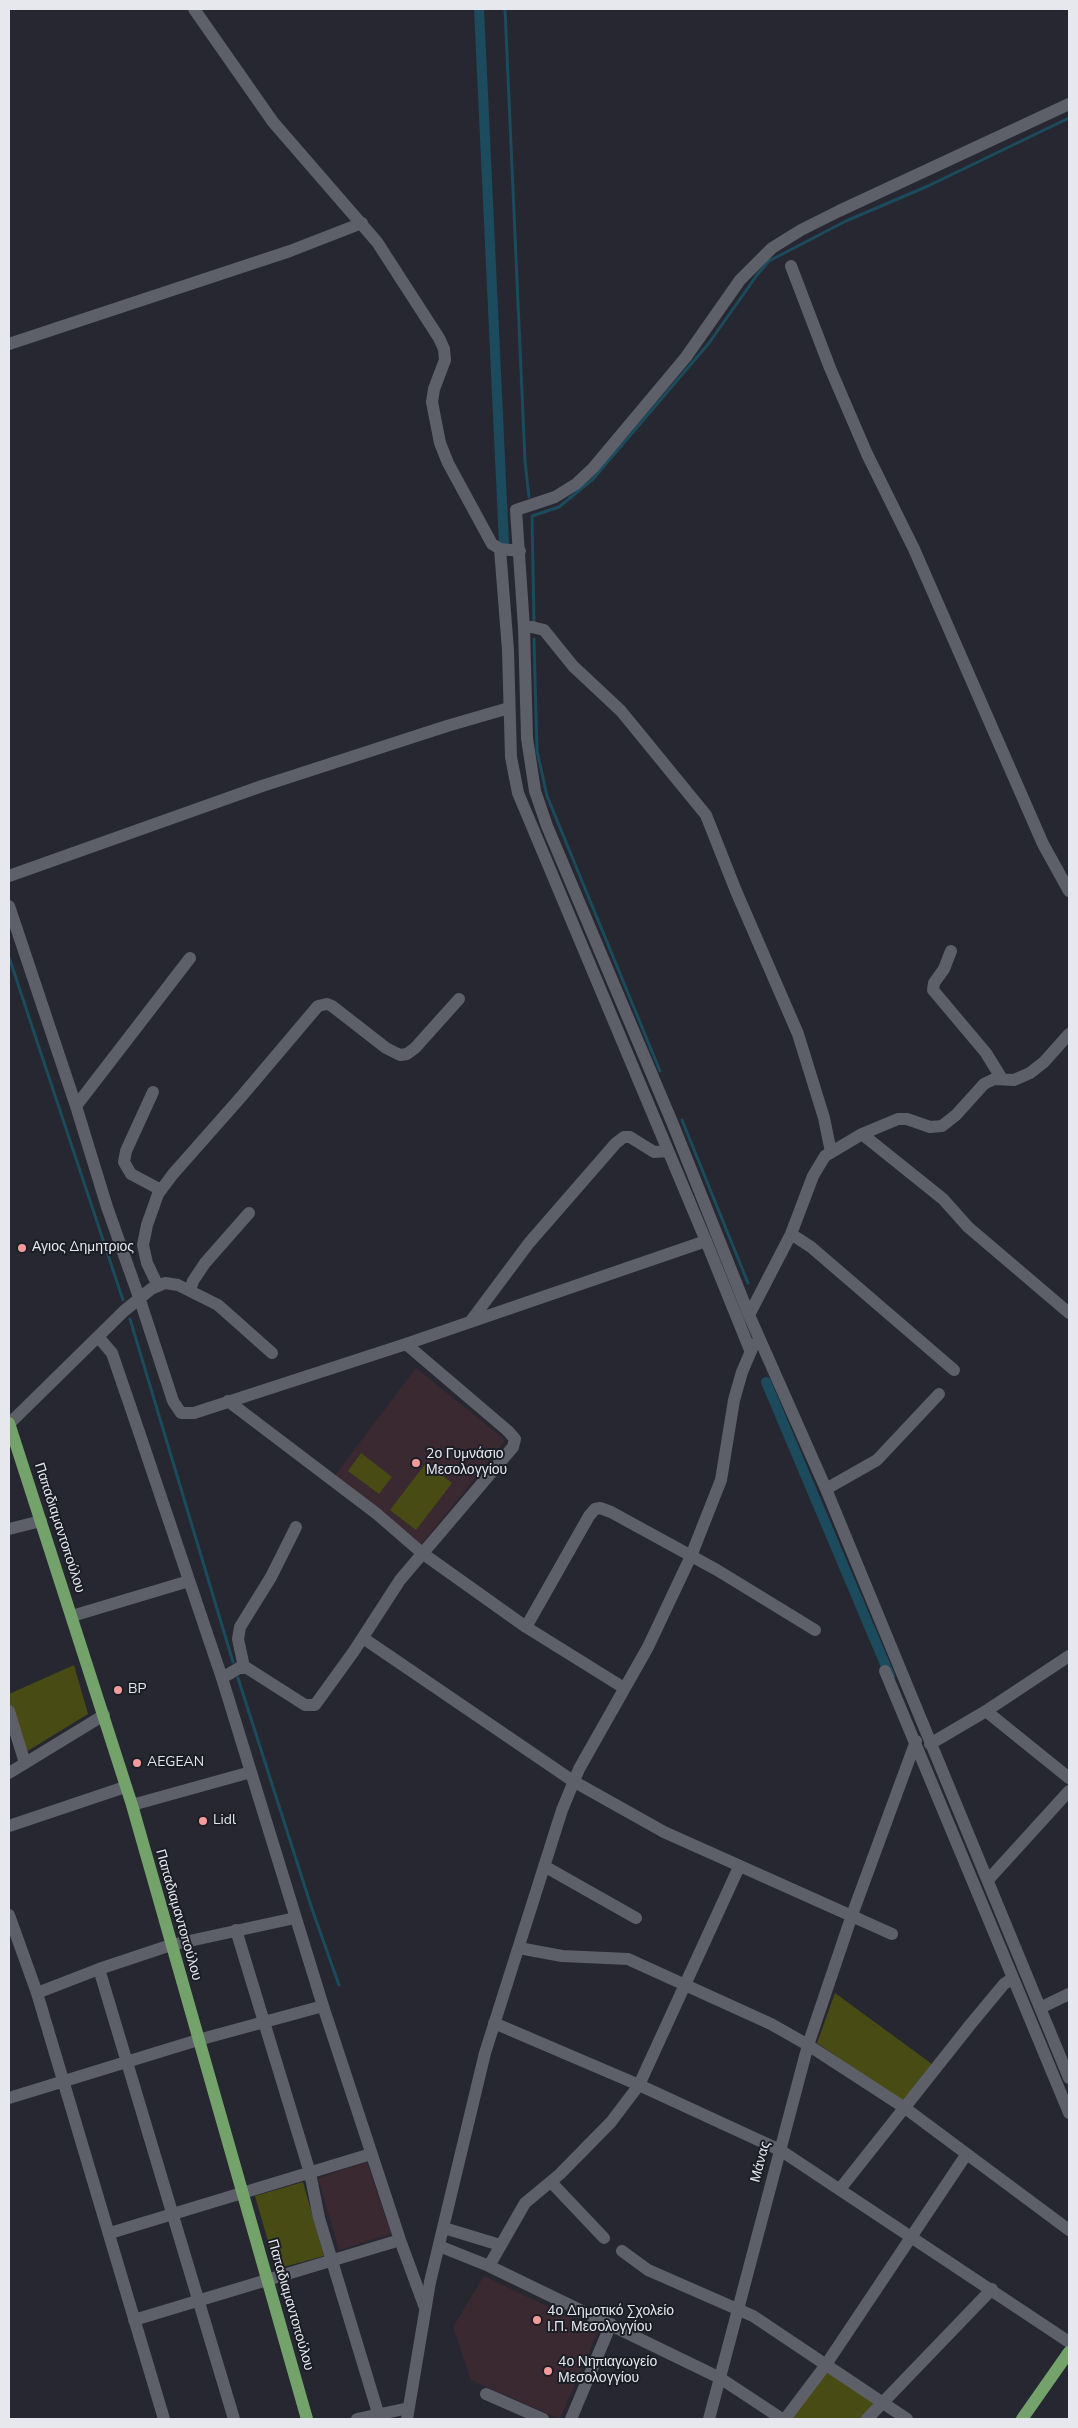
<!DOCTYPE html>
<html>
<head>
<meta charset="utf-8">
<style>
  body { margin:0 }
  #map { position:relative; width:1078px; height:2428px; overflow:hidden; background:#262730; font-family:"Nunito Sans",sans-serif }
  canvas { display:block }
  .frame { position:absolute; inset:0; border:10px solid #e7e8ee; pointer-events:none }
</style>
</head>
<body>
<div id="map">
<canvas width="1078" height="2428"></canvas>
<div class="frame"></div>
</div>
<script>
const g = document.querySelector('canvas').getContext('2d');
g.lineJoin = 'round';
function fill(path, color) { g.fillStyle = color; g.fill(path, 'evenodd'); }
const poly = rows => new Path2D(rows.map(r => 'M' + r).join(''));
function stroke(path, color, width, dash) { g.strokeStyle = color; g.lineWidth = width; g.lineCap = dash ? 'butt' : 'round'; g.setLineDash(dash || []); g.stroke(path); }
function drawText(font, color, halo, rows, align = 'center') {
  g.font = font + ' "Nunito Sans",sans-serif'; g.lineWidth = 4; g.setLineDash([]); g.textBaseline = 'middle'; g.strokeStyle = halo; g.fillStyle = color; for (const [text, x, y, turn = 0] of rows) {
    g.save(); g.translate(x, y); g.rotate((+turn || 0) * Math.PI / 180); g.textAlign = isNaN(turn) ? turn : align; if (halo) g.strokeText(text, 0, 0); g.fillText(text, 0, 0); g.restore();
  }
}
fill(poly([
  [416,1368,503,1438,504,1442,421,1545,333,1478],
  [367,2162,391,2234,339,2250,318,2178],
  [484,2276,598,2331,560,2419,471,2380,453,2327]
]), '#3b2932');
fill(poly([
  [361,1453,392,1477,379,1494,348,1471],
  [426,1463,452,1483,416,1530,390,1510],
  [74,1665,88,1714,21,1755,9,1715,9,1694],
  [835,1993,932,2064,902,2102,817,2043],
  [303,2182,324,2256,276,2269,255,2196],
  [823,2369,876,2404,862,2419,793,2419,789,2417]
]), '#484b14');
stroke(poly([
  [505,9,525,461,529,497],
  [534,621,532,516,559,507,593,479,709,343,757,275,769,261,846,221,928,186,1069,118],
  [534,639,537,751,547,796,660,1071],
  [9,957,123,1300],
  [682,1120,748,1283],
  [130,1319,233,1662],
  [238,1678,312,1909,339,1985]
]), '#1b4b5d', 3);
stroke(poly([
  [479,9,504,544],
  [766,1382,890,1676]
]), '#1b4b5d', 10);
stroke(poly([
  [194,9,273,122,377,242,439,338,444,349,445,360,434,389,432,402,440,443,448,463,492,544,500,549,520,551],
  [791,266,830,368,867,454,914,549,1043,844,1069,891],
  [9,344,290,251,362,223],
  [500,549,508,650,511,757,518,793,706,1241],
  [524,628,532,627,544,630,573,666,621,711,706,815,736,891,798,1034,824,1118,831,1152],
  [9,876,262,786,447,726,509,708],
  [9,906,76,1106,107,1207,140,1300,173,1401,181,1413,194,1413,406,1344,706,1241,750,1350],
  [951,951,944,969,934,983,933,990,986,1053,1002,1079],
  [1069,1034,1044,1062,1030,1073,1014,1080,994,1079,984,1084,956,1115,942,1126,930,1127,907,1119,898,1119,862,1134,825,1156,813,1176,791,1234,749,1315,826,1489,1069,2078],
  [153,1092,126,1151,124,1162,131,1174,161,1190],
  [76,1106,190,958],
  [862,1134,943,1199,968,1227,1069,1313],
  [791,1234,811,1247,954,1370],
  [158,1286,147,1263,143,1245,147,1225,158,1194,173,1174,241,1097,318,1006,327,1004,332,1006,386,1048,400,1055,407,1054,415,1048,459,999],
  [190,1290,193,1281,205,1263,249,1213],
  [749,1315,672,1122,547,826,535,791,527,738,524,628,516,510,555,497,576,484,593,468,686,357,740,280,772,248,801,230,839,211,1069,104],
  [470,1322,529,1243,616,1143,624,1137,630,1137,654,1152,668,1151],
  [99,1338,112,1353,138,1429,222,1678,323,2006,400,2240,425,2308],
  [228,1401,377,1514,422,1553,526,1627,624,1688],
  [9,1424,124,1311,151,1289,165,1283,178,1285,218,1305,272,1353],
  [826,1489,877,1460,939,1394],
  [9,1529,41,1521],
  [72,1616,189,1581],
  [526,1627,589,1516,595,1509,600,1508,611,1512,717,1570,815,1630],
  [363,1638,573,1781,664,1832,892,1934],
  [1069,1656,986,1711,1069,1778],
  [244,1667,238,1639,240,1627,271,1577,296,1527],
  [885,1671,1013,1978],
  [222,1678,239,1668,247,1668,305,1705,315,1705,354,1651,400,1580,513,1447,515,1439,508,1431,406,1344],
  [9,1711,25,1763],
  [930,1744,986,1711],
  [9,1773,104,1715],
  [132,1805,251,1772],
  [9,1826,125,1787],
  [544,1866,636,1918],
  [988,1880,1069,1791],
  [9,1915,37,1993,164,2419],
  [236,1930,310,2173,319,2218,378,2413],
  [519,1948,562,1956,628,1959,771,2024,808,2045,905,2108,1069,2230],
  [99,1969,234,2419],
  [37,1993,99,1969,171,1945,295,1918],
  [1040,2008,1069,1994],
  [494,2023,639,2085,780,2150,1069,2342],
  [9,2098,198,2040,323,2006],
  [551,2182,604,2238],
  [840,2189,970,2025,1004,1984,1013,1978,1069,2113],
  [444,2228,500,2245],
  [110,2233,371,2154],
  [439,2246,489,2266,720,2378,782,2419],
  [622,2251,648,2270,753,2316,907,2419],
  [489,2266,525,2203,560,2174,611,2122,639,2085,739,1867],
  [134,2320,400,2240],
  [486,2394,543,2419],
  [357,2419,409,2408],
  [407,2419,430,2282,485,2053,562,1810,579,1769,648,1647,691,1556,721,1480,734,1400,742,1372,754,1344],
  [571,2419,611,2324],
  [709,2419,808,2045,852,1915,916,1741],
  [785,2419,825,2366,966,2155],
  [867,2419,992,2289]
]), '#5d5f69', 12);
stroke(poly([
  [9,1423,132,1805,307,2419],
  [1022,2419,1069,2352]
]), '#73a36b', 12);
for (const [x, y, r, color] of [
  [22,1248,5,"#f59b9b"],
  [416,1463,5,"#f59b9b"],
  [118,1690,5,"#f59b9b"],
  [137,1763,5,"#f59b9b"],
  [203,1821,5,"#f59b9b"],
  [537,2320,5,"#f59b9b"],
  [548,2371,5,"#f59b9b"]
]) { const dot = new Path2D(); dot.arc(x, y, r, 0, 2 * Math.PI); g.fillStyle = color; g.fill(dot); stroke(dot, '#1c1e26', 2); }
drawText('14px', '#e7e8ee', '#1c1e26', [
  ["Αγιος Δημητριος",32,1248],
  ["2ο Γυμνάσιο",426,1455],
  ["Μεσολογγίου",426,1471],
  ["BP",128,1690],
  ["AEGEAN",147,1763],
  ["Lidl",213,1821],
  ["4ο Δημοτικό Σχολείο",547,2312],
  ["Ι.Π. Μεσολογγίου",547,2328],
  ["4ο Νηπιαγωγείο",558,2363],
  ["Μεσολογγίου",558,2379]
], 'left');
drawText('14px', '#e7e8ee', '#1c1e26', [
  ["Παπαδιαμαντοπούλου",59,1528,72],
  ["Παπαδιαμαντοπούλου",178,1915,74],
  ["Μάνας",761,2162,-75],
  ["Παπαδιαμαντοπούλου",290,2305,74]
]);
</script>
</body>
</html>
